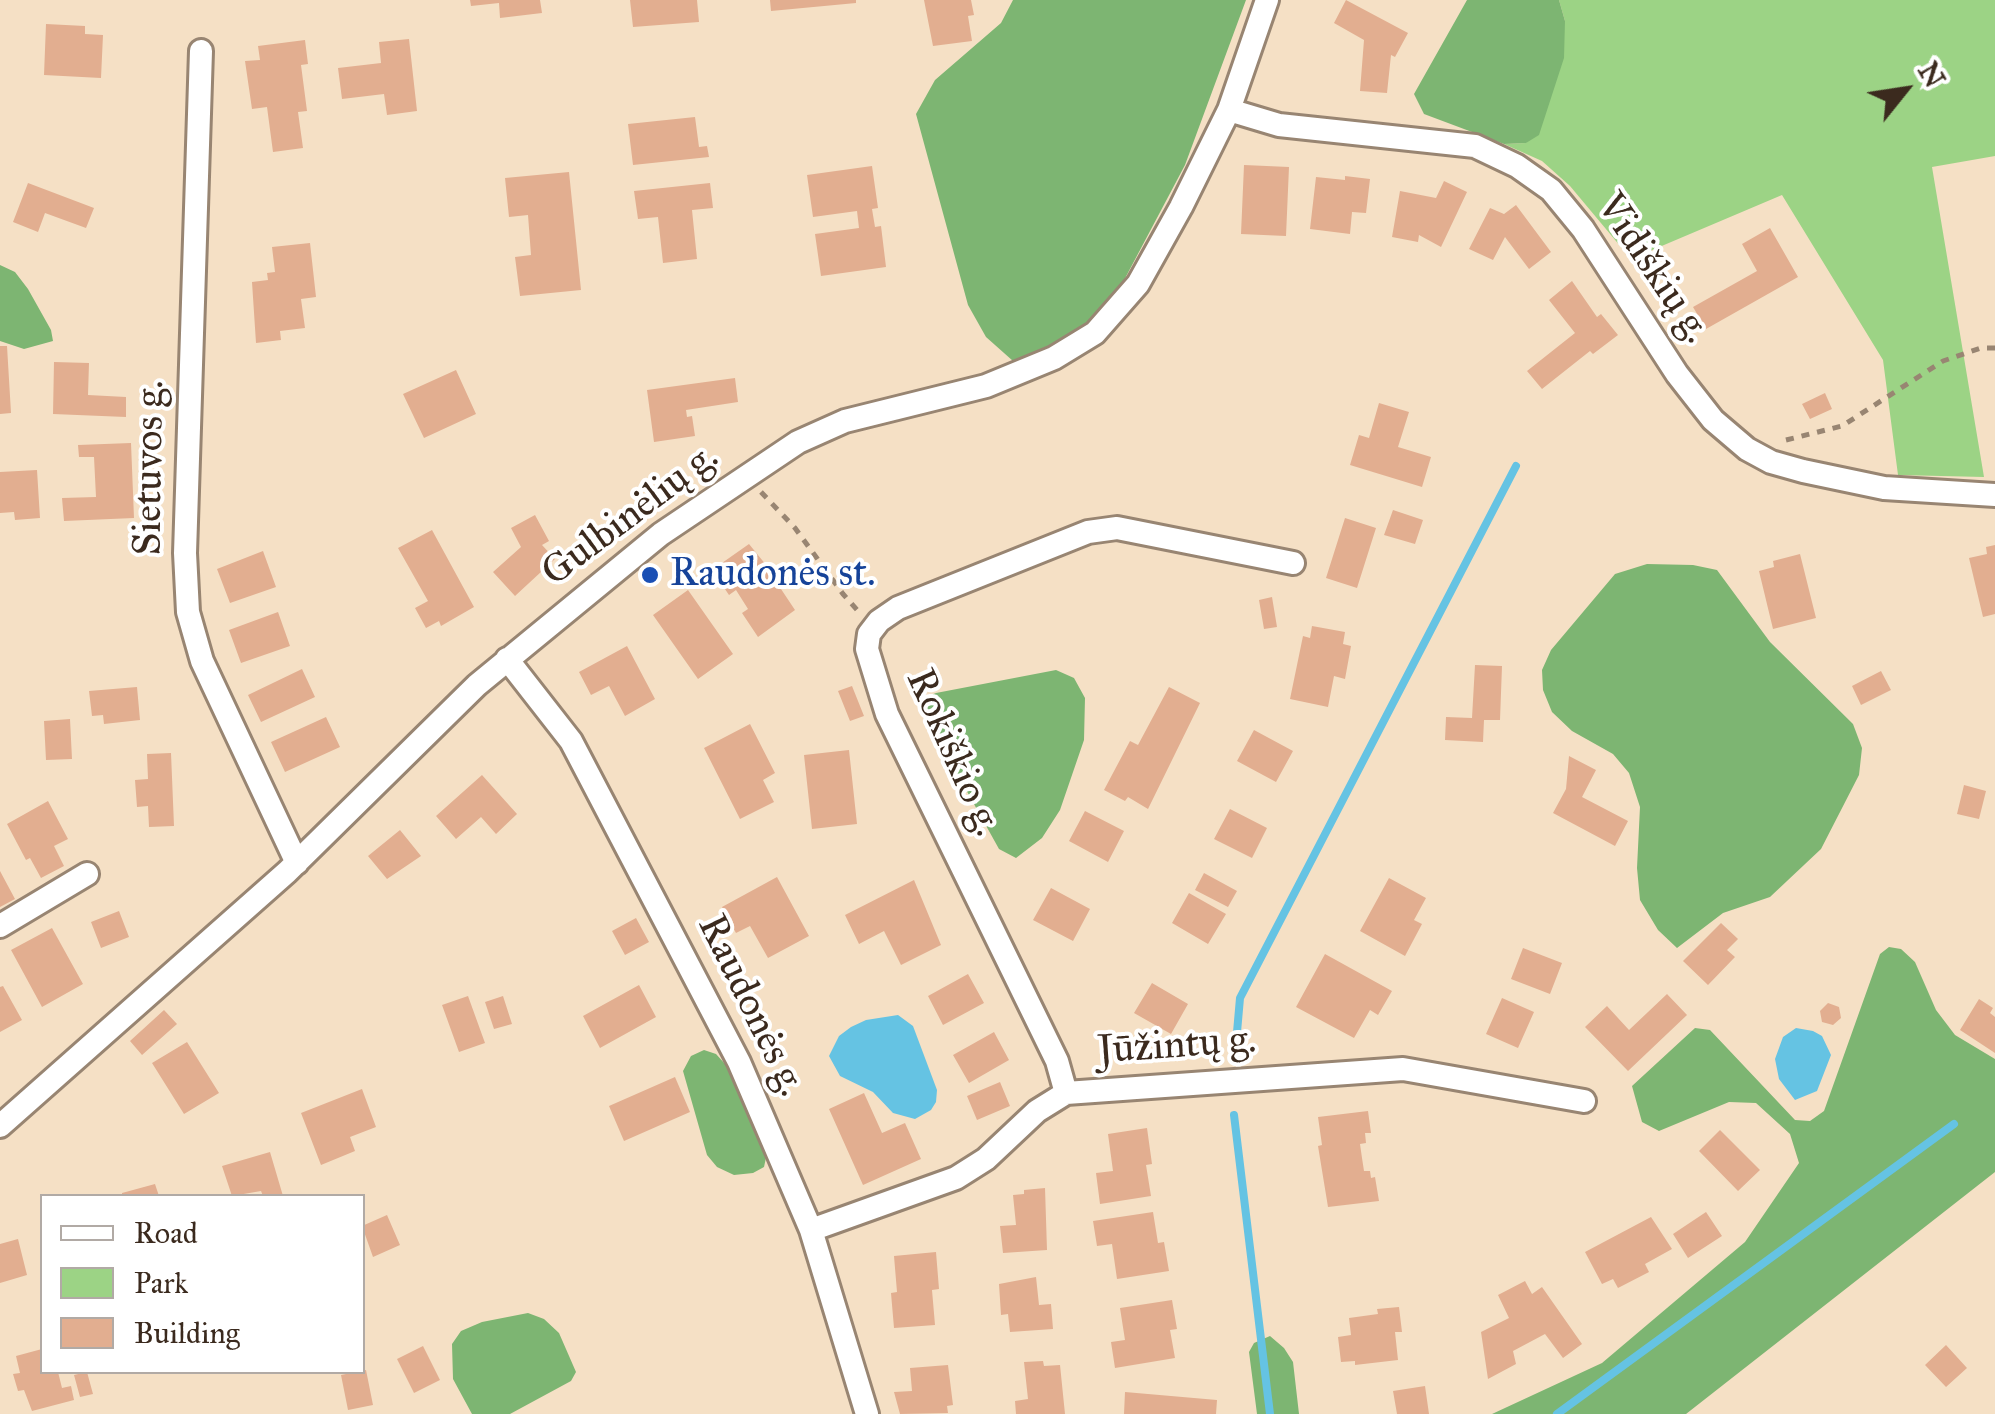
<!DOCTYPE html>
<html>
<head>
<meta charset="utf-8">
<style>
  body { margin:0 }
  #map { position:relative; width:1995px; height:1414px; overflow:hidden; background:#f5e0c5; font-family:"IM FELL Great Primer",serif }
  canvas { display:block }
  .legend { position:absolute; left:40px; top:1194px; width:325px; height:180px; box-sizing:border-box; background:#fff; border:2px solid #b1aaa5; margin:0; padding:12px 18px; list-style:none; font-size:30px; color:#3b2a1e }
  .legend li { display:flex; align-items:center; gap:20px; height:50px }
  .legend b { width:50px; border:2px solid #b1aaa5 }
  .north { position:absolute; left:1855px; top:40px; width:100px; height:100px; -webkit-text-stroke:8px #fff; paint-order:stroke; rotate:60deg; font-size:28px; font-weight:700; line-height:40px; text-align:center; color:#3b2a1e }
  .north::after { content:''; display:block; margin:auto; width:35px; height:45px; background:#3b2a1e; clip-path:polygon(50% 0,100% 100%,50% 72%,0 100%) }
</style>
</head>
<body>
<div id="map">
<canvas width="1995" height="1414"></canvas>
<ul class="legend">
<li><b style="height:12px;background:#fff"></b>Road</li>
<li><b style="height:28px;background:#9cd385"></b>Park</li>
<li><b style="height:28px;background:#e2ae90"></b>Building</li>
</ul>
<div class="north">N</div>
</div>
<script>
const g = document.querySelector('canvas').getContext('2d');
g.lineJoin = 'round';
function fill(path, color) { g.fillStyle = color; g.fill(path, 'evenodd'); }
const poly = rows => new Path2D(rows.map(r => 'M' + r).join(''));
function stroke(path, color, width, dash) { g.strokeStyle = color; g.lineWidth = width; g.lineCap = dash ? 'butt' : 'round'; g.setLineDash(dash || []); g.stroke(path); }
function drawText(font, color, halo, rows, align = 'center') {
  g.font = font + ' "IM FELL Great Primer",serif'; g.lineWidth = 8; g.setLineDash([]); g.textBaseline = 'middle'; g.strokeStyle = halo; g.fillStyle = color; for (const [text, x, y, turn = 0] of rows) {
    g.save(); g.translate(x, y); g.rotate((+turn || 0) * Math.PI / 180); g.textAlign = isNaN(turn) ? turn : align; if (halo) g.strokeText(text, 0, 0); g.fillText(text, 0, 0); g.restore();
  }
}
fill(poly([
  [1559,0,1995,0,1995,156,1932,167,1984,477,1898,475,1883,360,1782,195,1631,259,1570,186,1542,161,1504,144,1526,143,1565,21]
]), '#9cd385');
fill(poly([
  [1013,0,1246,0,1185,165,1113,301,1076,334,1013,361,986,337,968,305,916,114,935,80,1001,23],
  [1467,0,1559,0,1565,21,1564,58,1539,135,1526,143,1504,144,1424,114,1414,94],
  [0,265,15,272,28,289,51,330,53,341,24,349,0,341],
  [1647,564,1693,565,1717,570,1770,642,1853,724,1862,748,1859,775,1821,849,1770,897,1723,913,1677,948,1658,930,1640,900,1637,868,1640,807,1629,773,1613,754,1572,731,1552,712,1543,690,1542,670,1551,650,1615,574],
  [1056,670,1074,678,1085,698,1084,740,1060,810,1042,838,1016,858,999,849,920,707,924,698,936,693],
  [1889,947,1901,949,1915,962,1936,1010,1955,1035,1995,1059,1995,1172,1686,1414,1492,1414,1602,1363,1745,1242,1799,1163,1790,1134,1756,1103,1729,1102,1659,1131,1642,1122,1632,1086,1695,1028,1710,1030,1795,1120,1810,1121,1824,1111,1880,954],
  [704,1050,716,1054,726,1065,767,1153,764,1167,753,1173,734,1175,717,1167,707,1155,683,1071,691,1056],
  [528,1313,544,1319,559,1333,576,1372,571,1381,510,1414,472,1414,453,1379,452,1344,461,1331,482,1322],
  [1270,1336,1284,1348,1293,1362,1299,1414,1257,1414,1249,1352,1254,1343]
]), '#7db572');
fill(poly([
  [898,1015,913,1026,937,1090,936,1102,931,1110,915,1119,893,1113,873,1092,840,1076,829,1056,839,1036,851,1027,866,1020],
  [1796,1028,1813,1031,1822,1036,1831,1055,1817,1091,1795,1100,1779,1079,1775,1059,1783,1037]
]), '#65c3e3');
stroke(poly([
  [1235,1055,1240,998,1516,466],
  [1234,1115,1270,1414],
  [1557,1414,1954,1124]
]), '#65c3e3', 8);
fill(poly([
  [470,0,540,0,542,13,500,18,499,3,471,6],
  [630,0,697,0,699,22,633,27],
  [770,0,856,0,856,3,771,11],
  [924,0,971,0,974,15,968,16,972,41,933,46],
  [1346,0,1408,33,1395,57,1391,55,1387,93,1360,91,1364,40,1334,23],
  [46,24,85,26,85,34,103,35,101,78,44,75],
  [409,39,417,111,387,115,384,94,342,99,338,68,381,63,379,42],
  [305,40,308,64,301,65,307,111,298,112,303,148,273,152,267,107,252,109,245,61,260,60,258,46],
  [695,117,699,147,707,146,709,157,633,165,628,124],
  [1244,165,1289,167,1286,236,1241,234],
  [872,166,878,208,872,209,875,227,881,226,886,267,821,276,815,234,859,228,857,211,813,217,807,175],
  [569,172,581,290,520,296,515,257,531,255,528,215,509,217,505,178],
  [1345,176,1370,179,1366,213,1352,212,1350,234,1310,229,1316,177,1345,180],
  [1444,181,1467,192,1441,247,1419,235,1418,242,1392,237,1400,191,1436,198],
  [28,183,94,208,86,228,45,213,38,232,13,222],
  [710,183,713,208,692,210,697,259,663,263,658,217,638,219,634,191],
  [1516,205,1551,252,1529,269,1505,237,1493,260,1469,249,1490,208,1504,214],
  [1770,228,1798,277,1706,329,1693,307,1757,271,1742,244],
  [310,243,316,297,301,299,305,328,280,331,281,340,256,343,252,282,268,280,267,273,275,272,272,247],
  [1572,281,1597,317,1601,314,1618,335,1593,354,1590,351,1542,389,1527,371,1575,333,1549,300],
  [0,346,7,346,11,413,0,414],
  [54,362,89,363,88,395,126,397,126,417,53,414],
  [456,370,476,414,424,438,403,394],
  [735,378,738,402,686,410,687,417,692,416,695,436,654,442,647,390],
  [1825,393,1832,409,1810,419,1802,404],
  [1379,403,1409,412,1398,447,1431,457,1422,487,1350,465,1359,435,1369,438],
  [131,443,134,518,64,521,62,498,96,497,94,457,79,457,78,445],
  [37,470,40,518,15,520,14,512,0,513,0,472],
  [1393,510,1423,520,1415,544,1384,535],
  [535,515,549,541,542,545,555,559,515,596,493,572,521,547,511,528],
  [1345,518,1376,528,1357,588,1326,578],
  [432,530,474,607,441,626,439,621,426,628,415,608,428,601,398,548],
  [749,544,784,587,781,589,795,610,758,637,742,613,748,609,736,590,729,595,712,570],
  [1995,545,1995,614,1983,617,1969,558,1987,554,1986,547],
  [263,551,276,587,230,603,217,569],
  [1800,554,1816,618,1773,629,1759,571,1774,567,1773,561],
  [688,590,733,654,698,679,653,615],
  [1272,597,1277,627,1264,629,1259,600],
  [278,612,290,646,241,663,229,630],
  [1312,626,1345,632,1343,644,1351,646,1345,679,1334,676,1328,707,1290,699,1303,636,1310,638],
  [627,646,655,699,625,716,609,686,591,695,579,672],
  [1475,665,1502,666,1500,720,1484,720,1483,742,1445,740,1446,717,1472,718],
  [302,669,315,697,261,722,248,695],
  [1881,671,1891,690,1861,705,1852,686],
  [852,686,864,716,850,721,838,691],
  [137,687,140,720,104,724,103,715,92,716,89,691],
  [1169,687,1200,703,1148,809,1128,797,1125,801,1104,790,1130,741,1138,745],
  [326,717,340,747,285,772,271,742],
  [70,719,72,759,46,760,44,721],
  [750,724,775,773,763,780,774,802,740,819,704,748],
  [1254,730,1293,751,1276,782,1237,761],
  [849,750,857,824,812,829,804,755],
  [171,753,174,826,149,827,148,806,137,807,135,780,148,779,147,754],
  [1569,756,1596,770,1582,797,1628,821,1615,846,1553,813,1566,789],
  [482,775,517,814,496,834,481,817,456,839,436,816],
  [1964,785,1986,791,1979,819,1957,814],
  [48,801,68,839,54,846,64,866,41,878,30,858,26,860,7,824],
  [1230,809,1267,828,1252,858,1214,839],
  [1085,811,1124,831,1108,862,1069,841],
  [400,830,421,856,387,879,368,856],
  [0,871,15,899,0,907],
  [1204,873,1237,891,1228,907,1195,890],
  [777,877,809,936,768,958,750,926,736,933,722,907],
  [1389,878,1426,898,1414,920,1422,924,1405,956,1360,931],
  [914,880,941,945,901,965,884,931,859,944,845,915],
  [1051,888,1090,909,1073,941,1033,920],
  [1189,893,1226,914,1208,944,1172,923],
  [119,911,129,937,101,948,91,922],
  [636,918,649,942,625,955,612,931],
  [1721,923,1738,939,1727,950,1735,957,1708,985,1683,961],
  [52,928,83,984,42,1007,11,950],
  [1523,948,1562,963,1550,994,1511,979],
  [1325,954,1392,991,1378,1015,1370,1010,1354,1038,1296,1007],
  [968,974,984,1003,943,1025,928,996],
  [1152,983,1188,1004,1171,1034,1134,1013],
  [639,985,656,1017,600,1048,583,1016],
  [3,986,22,1020,0,1032,0,987],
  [1667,994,1687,1015,1628,1071,1585,1027,1607,1006,1629,1030],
  [468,996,485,1043,459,1052,442,1005],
  [503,996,512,1024,494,1029,485,1002],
  [1502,998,1534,1012,1518,1048,1486,1034],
  [1979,999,1993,1008,1990,1013,1995,1017,1995,1053,1960,1030],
  [1828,1003,1839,1007,1841,1018,1833,1025,1822,1022,1820,1011],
  [164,1010,177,1024,142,1055,130,1041],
  [994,1032,1009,1060,969,1083,953,1055],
  [187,1042,219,1093,184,1114,152,1063],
  [675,1077,690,1112,624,1141,609,1106],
  [1000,1082,1010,1106,977,1120,967,1096],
  [362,1089,376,1127,350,1137,355,1151,321,1165,301,1113],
  [864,1093,882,1133,905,1123,921,1159,863,1185,829,1109],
  [1368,1111,1371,1133,1365,1133,1366,1143,1360,1144,1362,1158,1364,1171,1370,1171,1371,1178,1375,1177,1379,1201,1328,1207,1318,1146,1322,1145,1318,1117],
  [1147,1128,1152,1164,1146,1165,1151,1196,1100,1204,1096,1173,1113,1171,1108,1134],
  [1720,1130,1760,1170,1738,1191,1699,1151],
  [270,1152,283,1196,263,1196,261,1191,232,1196,222,1166],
  [155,1184,159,1196,122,1196,122,1193],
  [1045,1188,1047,1250,1003,1253,1000,1226,1016,1225,1013,1195,1024,1194,1024,1190],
  [1153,1212,1158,1243,1164,1242,1169,1271,1117,1279,1112,1244,1097,1246,1093,1221],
  [1706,1212,1722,1236,1688,1258,1673,1234],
  [387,1215,400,1245,373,1257,362,1226],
  [1651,1217,1672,1249,1645,1264,1649,1272,1618,1288,1613,1279,1602,1284,1585,1252],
  [18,1239,27,1275,0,1283,0,1244],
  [936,1252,939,1289,932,1290,935,1325,894,1328,891,1293,897,1292,894,1256],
  [1036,1277,1039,1305,1051,1304,1053,1329,1010,1332,1008,1314,1001,1315,999,1284],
  [1525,1281,1532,1294,1542,1287,1582,1344,1563,1358,1545,1334,1513,1351,1516,1364,1488,1379,1481,1332,1509,1318,1498,1295],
  [1172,1300,1177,1329,1170,1330,1175,1358,1115,1368,1111,1342,1125,1340,1120,1308],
  [1399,1307,1402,1332,1395,1332,1398,1360,1355,1365,1355,1361,1341,1362,1338,1337,1351,1335,1349,1318,1378,1314,1377,1309],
  [1946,1345,1967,1368,1946,1387,1925,1365],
  [423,1346,440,1380,414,1393,397,1359],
  [42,1349,42,1372,58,1372,62,1388,71,1386,74,1400,32,1411,24,1390,18,1391,13,1374,20,1373,16,1356],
  [1043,1361,1044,1366,1060,1365,1065,1414,1016,1414,1015,1401,1028,1399,1024,1362],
  [948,1365,953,1405,947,1406,948,1413,900,1414,894,1392,912,1391,910,1368],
  [366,1370,373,1405,348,1410,341,1375],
  [87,1372,93,1394,80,1397,74,1375],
  [1425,1386,1429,1414,1397,1414,1393,1391],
  [1125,1392,1217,1400,1216,1414,1124,1414]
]), '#e2ae90');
const minor = poly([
  [201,51,185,553,188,612,202,661,297,863],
  [1229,110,1279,125,1475,146,1517,166,1551,190,1583,229,1677,374,1713,420,1747,449,1771,462,1803,471,1884,488,1995,495],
  [507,659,571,741,739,1062,811,1230,867,1414],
  [0,926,87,874],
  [1066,1093,1057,1061,887,714,867,649,869,634,879,621,898,608,1088,532,1117,528,1293,563],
  [0,1126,287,872,477,685,661,534,798,442,845,421,986,386,1054,358,1095,333,1138,284,1181,207,1229,110,1267,0],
  [811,1230,956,1178,986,1159,1037,1111,1066,1093,1403,1069,1584,1101]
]);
stroke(minor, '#988572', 28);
stroke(poly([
  [1786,440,1842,426,1943,361,1981,348,1995,348],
  [761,492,795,528,843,594,858,611]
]), '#988572', 5, [8, 8]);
stroke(minor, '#fff', 22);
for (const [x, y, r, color] of [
  [650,575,10,"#1a4fb4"]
]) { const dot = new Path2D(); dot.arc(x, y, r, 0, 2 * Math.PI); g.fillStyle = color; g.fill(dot); stroke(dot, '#fff', 4); }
drawText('40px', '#3b2a1e', '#fff', [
  ["Vidiškių g.",1652,269,56],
  ["Sietuvos g.",151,468,-89],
  ["Gulbinėlių g.",631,516,-37],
  ["Rokiškio g.",952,753,66],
  ["Raudonės g.",750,1006,64],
  ["Jūžintų g.",1177,1047,-4]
]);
drawText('40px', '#164399', '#fff', [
  ["Raudonės st.",670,575]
], 'left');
</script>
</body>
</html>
